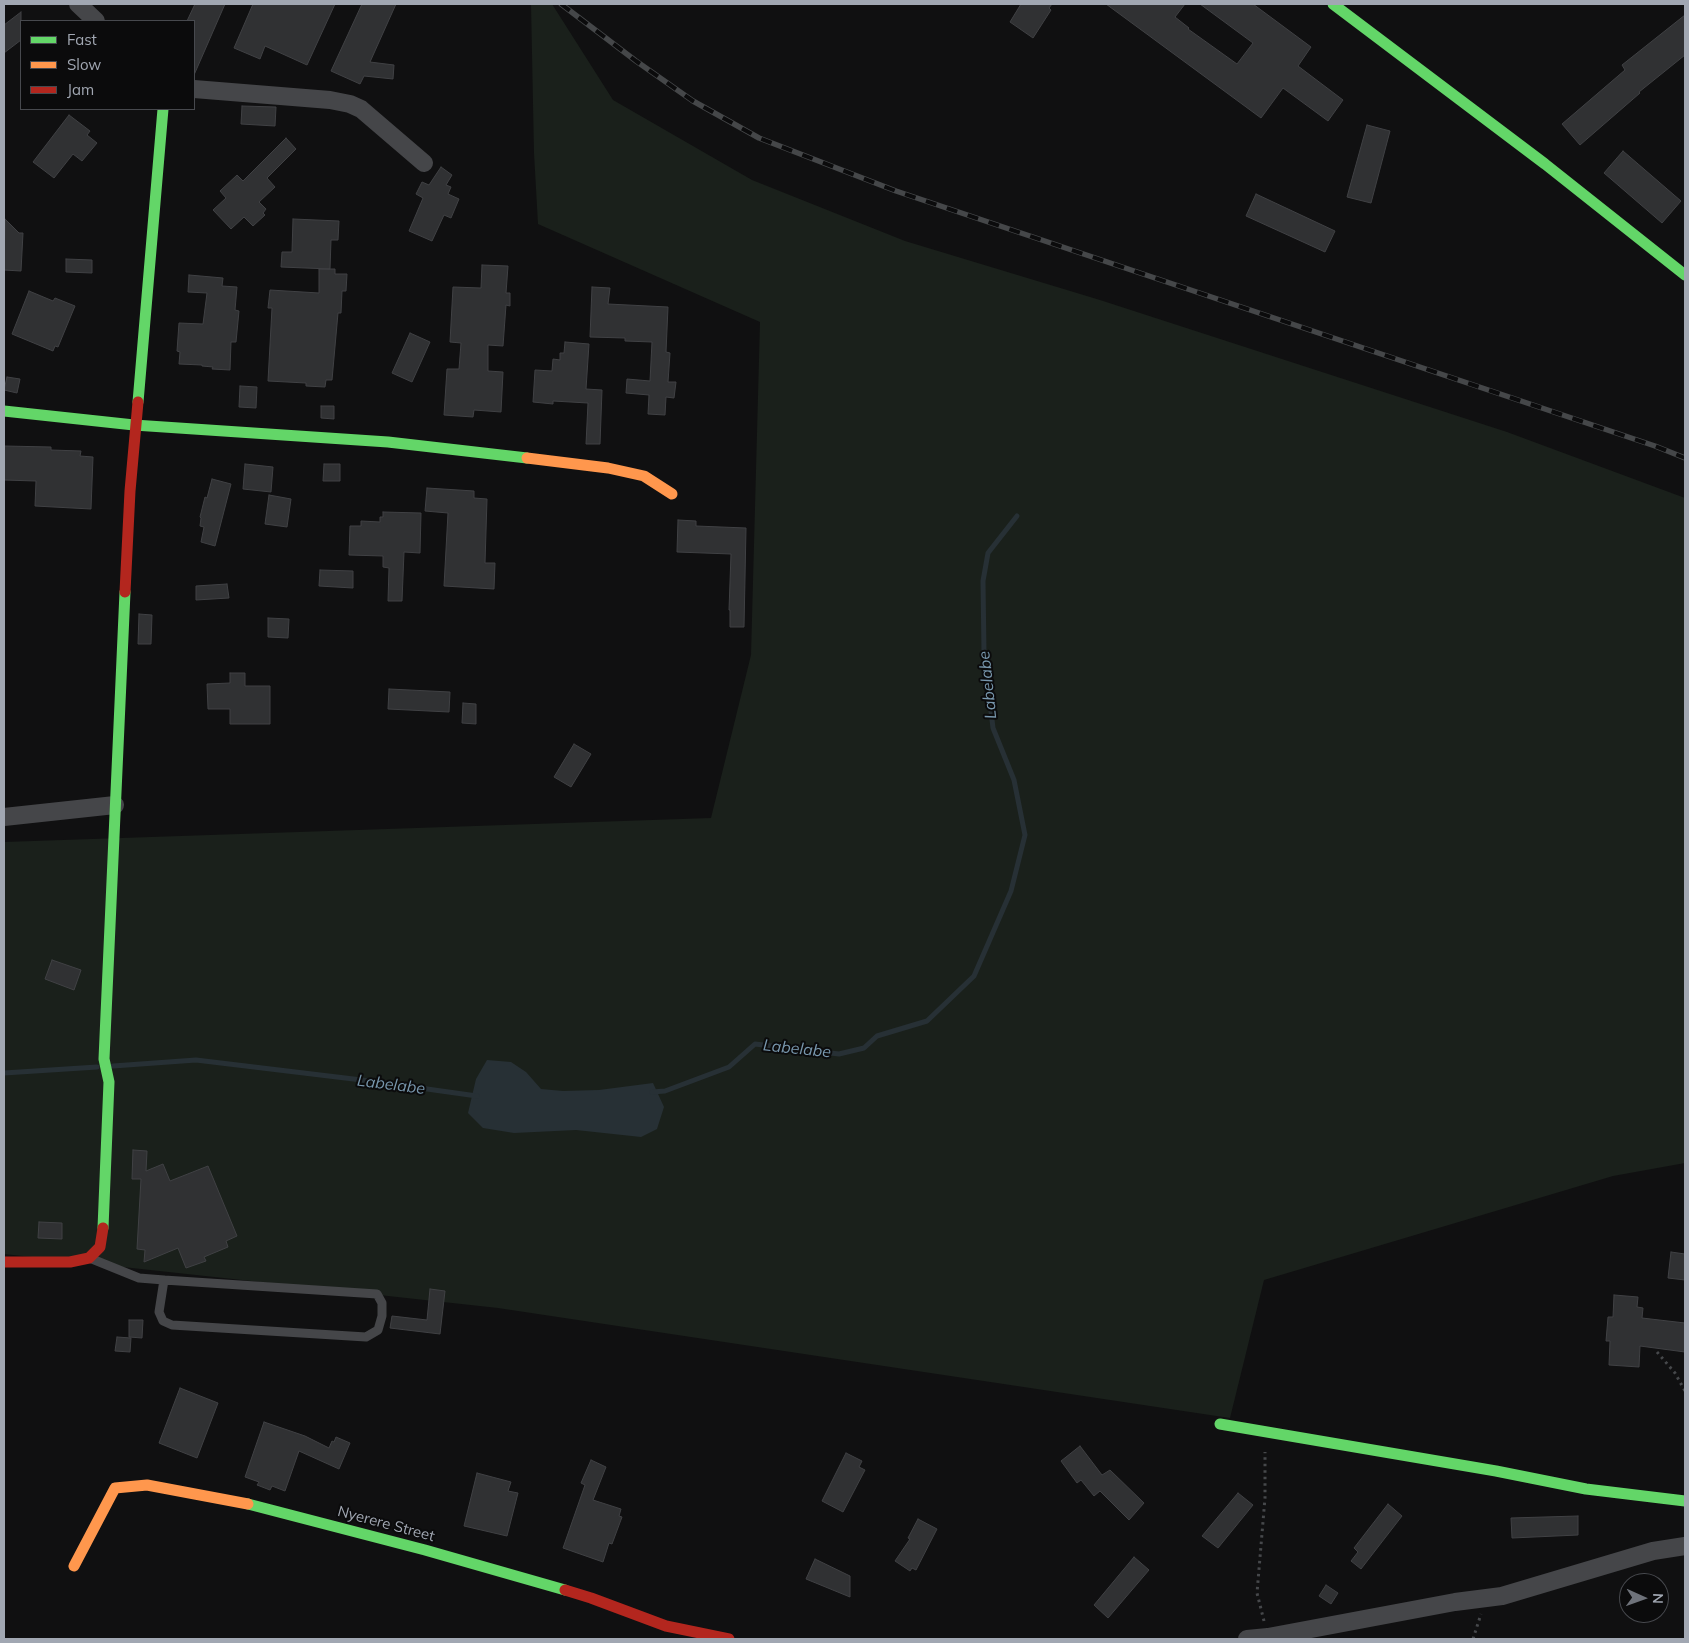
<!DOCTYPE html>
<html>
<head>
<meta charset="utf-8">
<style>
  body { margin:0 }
  #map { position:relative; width:1689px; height:1643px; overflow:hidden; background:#101011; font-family:Mulish,sans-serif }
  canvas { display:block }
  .frame { position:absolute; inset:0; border:5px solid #a1a7b2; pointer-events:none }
  .legend { position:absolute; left:20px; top:20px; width:175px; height:90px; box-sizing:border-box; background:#0b0b0c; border:1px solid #47494e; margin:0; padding:6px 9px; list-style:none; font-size:15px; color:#a1a7b2 }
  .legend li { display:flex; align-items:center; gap:10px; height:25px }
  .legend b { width:25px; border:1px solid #47494e }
  .north { position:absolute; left:1619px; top:1573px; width:50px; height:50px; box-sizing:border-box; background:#0b0b0c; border:1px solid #47494e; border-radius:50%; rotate:92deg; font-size:14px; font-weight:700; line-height:20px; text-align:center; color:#a1a7b2 }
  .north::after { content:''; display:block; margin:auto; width:18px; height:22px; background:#6e727a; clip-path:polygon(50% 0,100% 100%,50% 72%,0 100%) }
</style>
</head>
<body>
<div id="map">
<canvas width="1689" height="1643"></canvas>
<div class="frame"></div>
<ul class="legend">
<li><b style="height:6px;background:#63d668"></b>Fast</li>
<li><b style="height:6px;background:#ff974d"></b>Slow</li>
<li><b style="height:6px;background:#b3261e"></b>Jam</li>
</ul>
<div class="north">N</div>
</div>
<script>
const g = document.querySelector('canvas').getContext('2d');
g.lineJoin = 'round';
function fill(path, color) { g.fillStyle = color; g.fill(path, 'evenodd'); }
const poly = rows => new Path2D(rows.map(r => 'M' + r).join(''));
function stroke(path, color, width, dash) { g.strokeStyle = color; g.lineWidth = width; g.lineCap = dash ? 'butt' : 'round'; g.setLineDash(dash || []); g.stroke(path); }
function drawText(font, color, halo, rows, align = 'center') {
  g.font = font + ' Mulish,sans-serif'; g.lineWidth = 4; g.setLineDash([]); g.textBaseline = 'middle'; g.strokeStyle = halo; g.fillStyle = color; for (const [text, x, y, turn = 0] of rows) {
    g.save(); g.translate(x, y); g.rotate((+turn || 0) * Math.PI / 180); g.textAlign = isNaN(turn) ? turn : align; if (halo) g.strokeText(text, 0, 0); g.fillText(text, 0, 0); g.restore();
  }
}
fill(poly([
  [531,4,552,4,613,100,752,180,905,241,1100,300,1507,432,1685,498,1685,1163,1613,1176,1264,1280,1230,1418,498,1308,4,1254,4,842,711,818,751,655,760,322,538,224,534,153]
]), '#1a201b');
fill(poly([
  [487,1060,511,1062,526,1072,541,1089,563,1091,599,1090,653,1083,664,1107,657,1129,641,1137,576,1130,514,1133,483,1128,468,1113,476,1079]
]), '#273035');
stroke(poly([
  [113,1066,196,1060,370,1081,477,1096],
  [4,1073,97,1067],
  [652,1092,665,1091,729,1067,755,1044,839,1054,864,1048,877,1036,927,1021,974,976,1011,891,1025,835,1014,780,993,728,984,653,983,581,988,553,1017,516]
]), '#273035', 5);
const building = poly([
  [195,4,225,4,194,75,194,21,187,21,195,4],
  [253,4,335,4,307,65,265,46,260,59,234,48,253,4],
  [362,4,396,4,370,62,394,65,393,79,364,76,360,84,331,71,362,4],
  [1021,4,1052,4,1049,8,1051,10,1033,38,1010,22,1021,4],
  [1106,4,1185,4,1175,17,1189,28,1188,29,1237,64,1253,43,1200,4,1253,4,1311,47,1298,66,1343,100,1328,121,1283,88,1261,118,1106,4],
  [21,12,21,40,4,53,4,25,21,12],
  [1685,15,1685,55,1639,92,1640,93,1580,145,1562,124,1625,70,1622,65,1685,15],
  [242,106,276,107,275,126,241,124,242,106],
  [69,115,90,131,87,135,97,143,82,161,73,154,54,178,33,162,69,115],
  [1367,125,1390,131,1371,203,1347,197,1367,125],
  [286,138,296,149,267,178,275,187,259,202,266,209,263,213,265,215,253,226,244,217,231,229,213,210,226,198,220,191,237,175,243,181,286,138],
  [1623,151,1681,201,1662,223,1604,173,1623,151],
  [441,167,452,175,446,185,451,187,448,194,459,199,451,218,444,215,432,241,409,231,423,198,416,194,422,182,429,185,441,167],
  [1256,194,1335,231,1325,252,1246,216,1256,194],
  [5,219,19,233,23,233,21,271,4,270,5,219],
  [293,219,339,221,338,240,331,240,330,269,281,267,282,252,292,252,293,219],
  [66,259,92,260,92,273,66,272,66,259],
  [482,265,508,266,506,293,510,293,510,306,506,305,503,346,488,345,488,371,503,372,501,412,474,410,473,417,444,415,447,369,459,369,461,343,450,342,453,287,481,288,482,265],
  [319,269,335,269,335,274,347,274,346,291,342,291,341,313,338,313,332,380,326,380,325,387,306,386,306,383,268,381,272,308,268,308,270,290,319,293,319,269],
  [189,275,223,278,222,286,237,287,235,310,239,311,236,342,231,342,230,370,212,369,213,367,202,366,202,365,179,364,180,352,177,351,179,323,203,324,207,293,188,292,189,275],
  [592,287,610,288,608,304,668,307,666,352,670,353,668,382,676,382,674,398,666,397,665,415,648,414,649,395,626,393,627,379,650,381,652,342,625,341,625,338,590,337,592,287],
  [29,291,53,301,55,298,75,306,58,347,55,346,53,351,12,334,29,291],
  [410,333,430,342,412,382,392,373,410,333],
  [565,342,589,344,586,389,602,390,600,444,586,444,588,403,553,401,553,404,533,402,535,370,552,371,553,359,560,360,560,353,564,353,565,342],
  [7,377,20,379,17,393,4,390,7,377],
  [240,386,257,387,256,408,239,407,240,386],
  [321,406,334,406,334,419,321,418,321,406],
  [4,446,51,447,51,450,81,451,80,456,93,457,91,509,35,506,36,481,4,480,4,446],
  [245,464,273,467,271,492,243,489,245,464],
  [324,464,340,464,340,481,323,481,324,464],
  [212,479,231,484,215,546,201,542,204,527,200,526,201,518,200,517,205,497,207,498,212,479],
  [427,488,474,491,474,498,487,499,485,563,495,563,494,589,444,586,448,513,425,511,427,488],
  [269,495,291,499,287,527,265,524,269,495],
  [383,512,421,513,420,553,404,552,402,601,388,601,389,568,383,567,383,556,349,555,350,526,361,526,361,521,380,522,380,517,383,517,383,512],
  [678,520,696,521,696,526,746,528,744,627,730,627,730,610,729,610,731,554,677,552,678,520],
  [320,570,353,571,353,588,319,586,320,570],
  [227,584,229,598,196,600,196,586,227,584],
  [139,614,152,615,151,644,138,644,139,614],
  [268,618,289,619,288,638,268,637,268,618],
  [230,673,245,673,245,686,270,686,270,724,230,724,230,709,208,709,207,684,230,683,230,673],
  [389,689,450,692,449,712,388,709,389,689],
  [463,703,476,704,476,724,462,723,463,703],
  [574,744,591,754,571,787,554,777,574,744],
  [52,960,81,970,74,990,45,979,52,960],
  [133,1150,147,1151,146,1171,163,1164,170,1181,208,1166,237,1236,226,1241,228,1247,204,1257,206,1261,186,1268,178,1248,144,1262,145,1250,137,1249,141,1179,132,1179,133,1150],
  [39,1222,62,1223,62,1239,38,1238,39,1222],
  [1671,1252,1685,1254,1685,1280,1668,1278,1671,1252],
  [430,1289,445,1291,440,1334,390,1328,392,1316,427,1320,430,1289],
  [1614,1295,1638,1297,1637,1307,1643,1308,1642,1318,1685,1323,1685,1352,1640,1346,1639,1367,1609,1365,1610,1341,1606,1341,1608,1317,1613,1317,1614,1295],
  [129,1320,143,1320,142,1338,129,1337,129,1320],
  [117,1337,131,1338,130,1352,115,1351,117,1337],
  [180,1388,218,1403,197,1458,159,1443,180,1388],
  [264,1422,305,1436,329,1448,332,1441,334,1442,336,1437,350,1443,339,1469,299,1451,285,1491,272,1486,270,1490,257,1485,259,1482,245,1477,264,1422],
  [1080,1446,1102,1475,1110,1470,1144,1503,1129,1520,1100,1491,1094,1496,1081,1480,1077,1483,1061,1461,1080,1446],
  [846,1453,862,1461,859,1467,865,1470,843,1512,822,1501,846,1453],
  [591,1460,606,1467,593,1500,621,1509,619,1516,622,1517,612,1544,609,1543,603,1562,563,1548,585,1485,581,1483,591,1460],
  [477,1473,511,1482,508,1491,518,1493,507,1536,464,1526,477,1473],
  [1238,1493,1253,1505,1218,1548,1202,1536,1238,1493],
  [1388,1504,1402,1516,1361,1569,1351,1561,1358,1552,1354,1548,1388,1504],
  [1578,1516,1578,1535,1512,1538,1511,1518,1578,1516],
  [918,1519,937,1529,916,1570,912,1568,910,1571,895,1561,910,1539,908,1538,918,1519],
  [1134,1557,1149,1570,1108,1618,1094,1605,1134,1557],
  [815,1559,850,1576,850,1597,806,1579,815,1559],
  [1326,1585,1338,1593,1331,1604,1319,1596,1326,1585]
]);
fill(building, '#303133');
stroke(building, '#404144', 1);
stroke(poly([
  [1657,1352,1675,1373,1685,1391],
  [1264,1621,1257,1593,1265,1498,1265,1452],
  [1473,1639,1481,1614]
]), '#46484b', 3, [2.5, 4]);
stroke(poly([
  [92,1259,139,1278,164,1280,377,1294,382,1303,382,1316,378,1330,366,1337,172,1325,163,1321,159,1312,164,1280]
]), '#454649', 9);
stroke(poly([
  [78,4,96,21],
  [194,89,330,100,350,104,361,109,424,163],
  [4,817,115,805],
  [1247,1639,1268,1637,1455,1602,1502,1596,1653,1551,1685,1546]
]), '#454649', 18);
stroke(poly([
  [1333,4,1545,164,1685,275],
  [138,402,163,109],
  [4,411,134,425,388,442,527,458],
  [103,1228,109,1082,104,1059,125,592],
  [1220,1424,1496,1471,1586,1489,1685,1501],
  [248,1504,425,1550,565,1590]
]), '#63d668', 11);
stroke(poly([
  [527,458,608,468,644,476,672,494],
  [74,1566,115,1488,147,1485,248,1504]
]), '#ff974d', 11);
stroke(poly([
  [125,592,130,491,138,402],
  [4,1262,70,1262,89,1258,100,1247,103,1228],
  [565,1590,591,1598,666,1626,729,1639]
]), '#b3261e', 11);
const rail = poly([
  [561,4,636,61,693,101,759,138,896,191,1655,446,1685,458]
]);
stroke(rail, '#454749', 5.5);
stroke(rail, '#0b0b0c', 4, [11]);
drawText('15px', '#a1a7b2', '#0b0b0c', [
  ["Nyerere Street",386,1524,15]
]);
drawText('italic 16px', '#7897ad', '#0b0b0c', [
  ["Labelabe",988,685,-96],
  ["Labelabe",797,1049,6],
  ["Labelabe",391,1085,7]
]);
</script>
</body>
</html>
